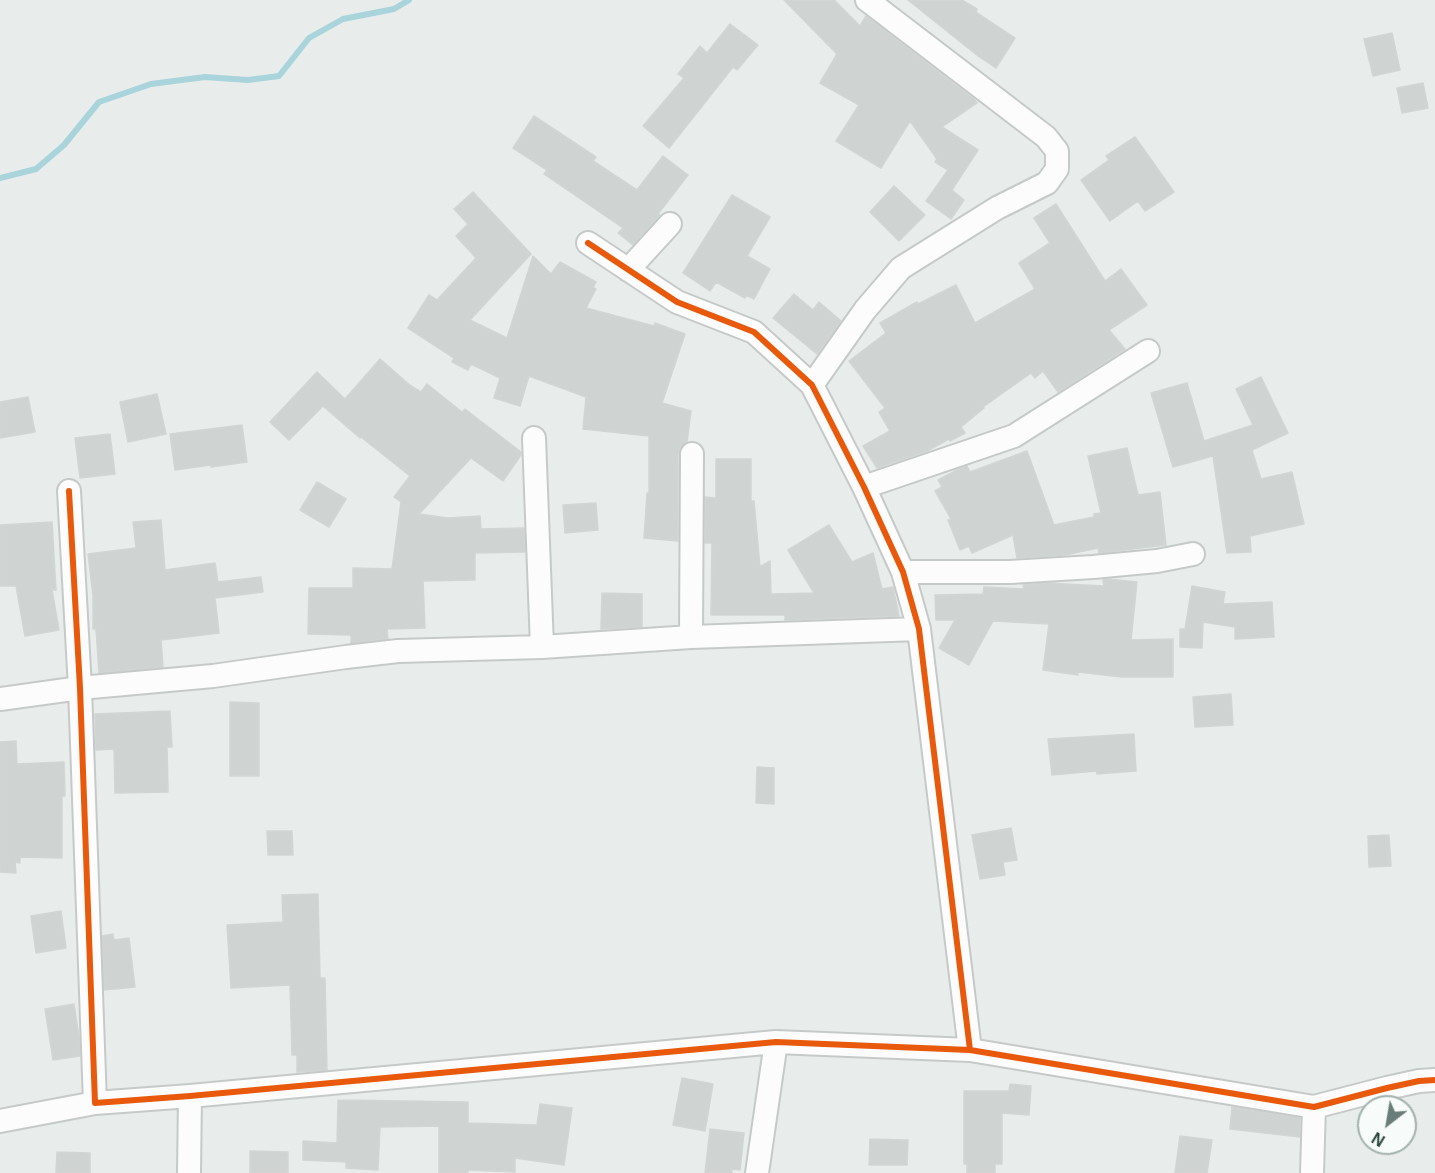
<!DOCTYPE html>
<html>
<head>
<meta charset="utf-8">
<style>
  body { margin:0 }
  #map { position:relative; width:1435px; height:1173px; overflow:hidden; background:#e8edeb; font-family:Arial,sans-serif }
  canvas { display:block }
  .north { position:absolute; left:1357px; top:1095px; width:60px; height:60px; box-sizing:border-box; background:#f7fbf9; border:2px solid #a3b1ad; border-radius:50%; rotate:211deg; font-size:16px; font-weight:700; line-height:24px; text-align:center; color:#24423a }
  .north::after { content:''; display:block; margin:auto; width:21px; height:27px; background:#697e78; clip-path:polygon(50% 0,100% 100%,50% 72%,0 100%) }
</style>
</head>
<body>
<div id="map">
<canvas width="1435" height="1173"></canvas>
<div class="north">N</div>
</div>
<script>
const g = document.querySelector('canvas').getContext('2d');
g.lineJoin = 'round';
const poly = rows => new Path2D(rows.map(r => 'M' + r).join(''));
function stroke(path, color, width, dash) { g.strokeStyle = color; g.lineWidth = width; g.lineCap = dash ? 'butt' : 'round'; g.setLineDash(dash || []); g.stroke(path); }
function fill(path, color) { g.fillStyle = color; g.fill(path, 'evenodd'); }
stroke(poly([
  [0,178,36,169,64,145,99,102,151,84,205,77,248,80,279,76,309,38,343,19,394,9,409,0]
]), '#a9d4db', 6);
const building = poly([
  [784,0,834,0,860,26,866,16,974,99,977,103,942,127,978,150,952,190,964,200,951,219,926,201,948,170,935,162,937,159,910,121,881,168,836,141,859,105,820,83,837,54,784,0],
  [908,0,962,0,977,9,976,12,1015,38,996,68,978,56,908,0],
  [730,24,758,45,737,70,733,67,669,148,643,126,684,78,678,74,700,46,707,53,730,24],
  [1392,33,1400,70,1373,76,1364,39,1392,33],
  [1423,83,1428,108,1402,113,1397,88,1423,83],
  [534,116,596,157,593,161,637,190,663,156,688,175,658,214,660,215,633,245,618,233,623,228,544,174,547,170,513,148,534,116],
  [1135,137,1174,192,1145,211,1138,201,1110,221,1081,180,1109,160,1106,156,1135,137],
  [894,186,925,215,899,241,870,212,894,186],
  [473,192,531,254,470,320,507,338,533,256,551,274,560,262,596,282,593,287,596,289,586,308,654,326,655,323,685,334,662,403,691,411,687,442,681,447,678,454,678,541,644,538,647,493,649,493,649,436,583,429,586,397,529,376,520,406,494,398,500,378,471,364,468,370,452,362,454,358,408,328,429,295,437,300,476,258,456,236,468,224,454,209,473,192],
  [732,195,770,217,747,256,770,269,754,299,746,295,745,298,716,282,710,291,683,273,732,195],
  [1056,204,1105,281,1121,269,1147,305,1109,330,1125,349,1058,392,1043,371,1035,378,1031,373,983,407,984,408,961,427,965,433,950,441,949,439,927,451,877,468,863,446,890,431,879,412,885,408,849,361,886,333,880,323,917,302,918,304,956,285,975,323,1035,289,1019,263,1050,243,1034,218,1056,204],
  [794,294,813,310,819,302,841,321,817,354,773,318,794,294],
  [380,359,411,386,421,392,427,384,462,412,465,409,521,452,521,455,503,481,471,458,419,514,448,518,480,516,481,529,524,528,525,552,475,553,475,580,423,581,425,628,387,629,388,639,351,643,351,635,308,634,309,588,353,588,353,568,392,569,401,502,394,497,410,476,361,437,360,438,323,406,289,440,270,422,317,372,345,399,380,359],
  [1261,377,1288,433,1252,450,1261,479,1292,472,1304,524,1250,536,1251,552,1227,553,1213,456,1173,467,1151,393,1187,383,1204,441,1253,425,1236,389,1261,377],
  [157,394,166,434,128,442,120,402,157,394],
  [28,397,35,432,0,438,0,402,28,397],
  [242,425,247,462,211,467,211,465,175,470,170,434,242,425],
  [110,434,115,474,80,478,75,438,110,434],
  [1127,448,1138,495,1160,492,1166,545,1099,553,1098,548,1065,555,1017,558,1013,535,972,553,969,546,960,550,948,520,951,519,935,491,942,487,938,480,957,470,967,466,970,472,1027,451,1054,525,1094,517,1094,514,1101,513,1088,456,1127,448],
  [716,459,751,459,751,501,754,501,760,567,770,561,771,594,814,593,788,550,829,525,852,562,873,553,882,589,893,587,899,616,785,620,785,615,711,615,712,543,705,543,705,497,716,498,716,459],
  [317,482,346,499,329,527,300,510,317,482],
  [596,503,598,530,565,533,563,505,596,503],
  [161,520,165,570,215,563,218,582,261,577,263,592,215,598,219,633,161,640,163,667,99,673,96,629,93,629,93,596,88,554,136,548,133,522,161,520],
  [52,522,56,590,52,590,59,630,25,636,16,586,0,586,0,525,52,522],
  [1108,579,1137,582,1131,640,1173,639,1173,677,1122,677,1078,672,1078,675,1043,670,1049,624,993,621,969,665,939,648,955,620,936,620,935,595,983,594,984,587,1024,589,1023,585,1046,583,1104,586,1103,580,1108,579],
  [1192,586,1225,592,1223,604,1272,602,1274,637,1235,639,1235,627,1203,622,1202,648,1180,647,1180,629,1185,629,1192,586],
  [602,593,642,594,642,627,601,629,602,593],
  [1231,694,1233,725,1195,727,1193,697,1231,694],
  [230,702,259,703,259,776,230,776,230,702],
  [170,711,172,747,167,747,168,792,115,793,114,749,96,750,95,714,170,711],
  [1134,734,1136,771,1097,774,1096,771,1052,775,1048,739,1134,734],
  [16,741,17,764,64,762,65,796,62,796,62,858,20,857,20,863,15,862,16,873,0,872,0,742,16,741],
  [757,767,774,768,774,804,756,803,757,767],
  [1011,828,1017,860,1003,862,1005,875,980,879,972,835,1011,828],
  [267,831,292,831,293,855,268,855,267,831],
  [1389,835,1391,866,1369,867,1368,836,1389,835],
  [318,894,320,978,325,978,327,1070,297,1072,297,1055,292,1055,290,985,231,988,227,925,283,922,282,895,318,894],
  [61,911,66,948,36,953,31,916,61,911],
  [113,934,114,940,129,938,135,987,104,990,102,936,113,934],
  [74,1004,79,1037,80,1056,53,1060,45,1009,74,1004],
  [682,1078,713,1084,705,1131,673,1125,682,1078],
  [1010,1084,1031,1086,1029,1115,1002,1113,1002,1164,995,1164,995,1173,967,1173,967,1164,964,1164,964,1091,1009,1091,1010,1084],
  [338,1100,468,1102,468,1123,537,1125,540,1104,572,1108,564,1165,515,1158,515,1172,468,1170,468,1173,439,1173,439,1126,380,1127,378,1170,346,1168,346,1162,303,1160,303,1141,337,1143,338,1100],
  [1232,1107,1300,1118,1300,1137,1230,1129,1232,1107],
  [710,1129,744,1133,740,1170,732,1169,732,1173,705,1173,710,1129],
  [1180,1136,1212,1140,1207,1173,1175,1173,1180,1136],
  [870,1139,908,1140,907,1165,869,1165,870,1139],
  [250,1151,288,1152,288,1173,250,1173,250,1151],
  [57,1152,90,1153,90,1173,56,1173,57,1152]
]);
fill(building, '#cfd4d2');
stroke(building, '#d1d6d4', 1.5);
const street = poly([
  [588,243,677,302,754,332,812,385,864,487,903,572,919,629,970,1050],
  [628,270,670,224],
  [812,385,865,310,901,268,997,208,1047,183,1057,169,1057,151,1046,137,867,0],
  [534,438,542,647],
  [864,487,1014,436,1148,351],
  [69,491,80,688,95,1103,190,1096,776,1042,970,1050,1314,1107,1387,1088,1419,1081,1435,1080],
  [903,572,1010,572,1093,567,1157,561,1193,554],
  [691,637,692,454],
  [0,699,80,688,213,676,346,657,398,651,542,647,691,637,919,629],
  [0,1121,95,1103],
  [189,1173,190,1096],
  [757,1173,776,1042],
  [1312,1173,1314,1107]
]);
stroke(street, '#c5cac8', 26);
stroke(street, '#fcfcfc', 22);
stroke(poly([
  [588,243,677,302,754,332,812,385,864,487,903,572,919,629,970,1050],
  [69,491,80,688,95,1103,190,1096,776,1042,970,1050,1314,1107,1387,1088,1419,1081,1435,1080]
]), '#e8590c', 6);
</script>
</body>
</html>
